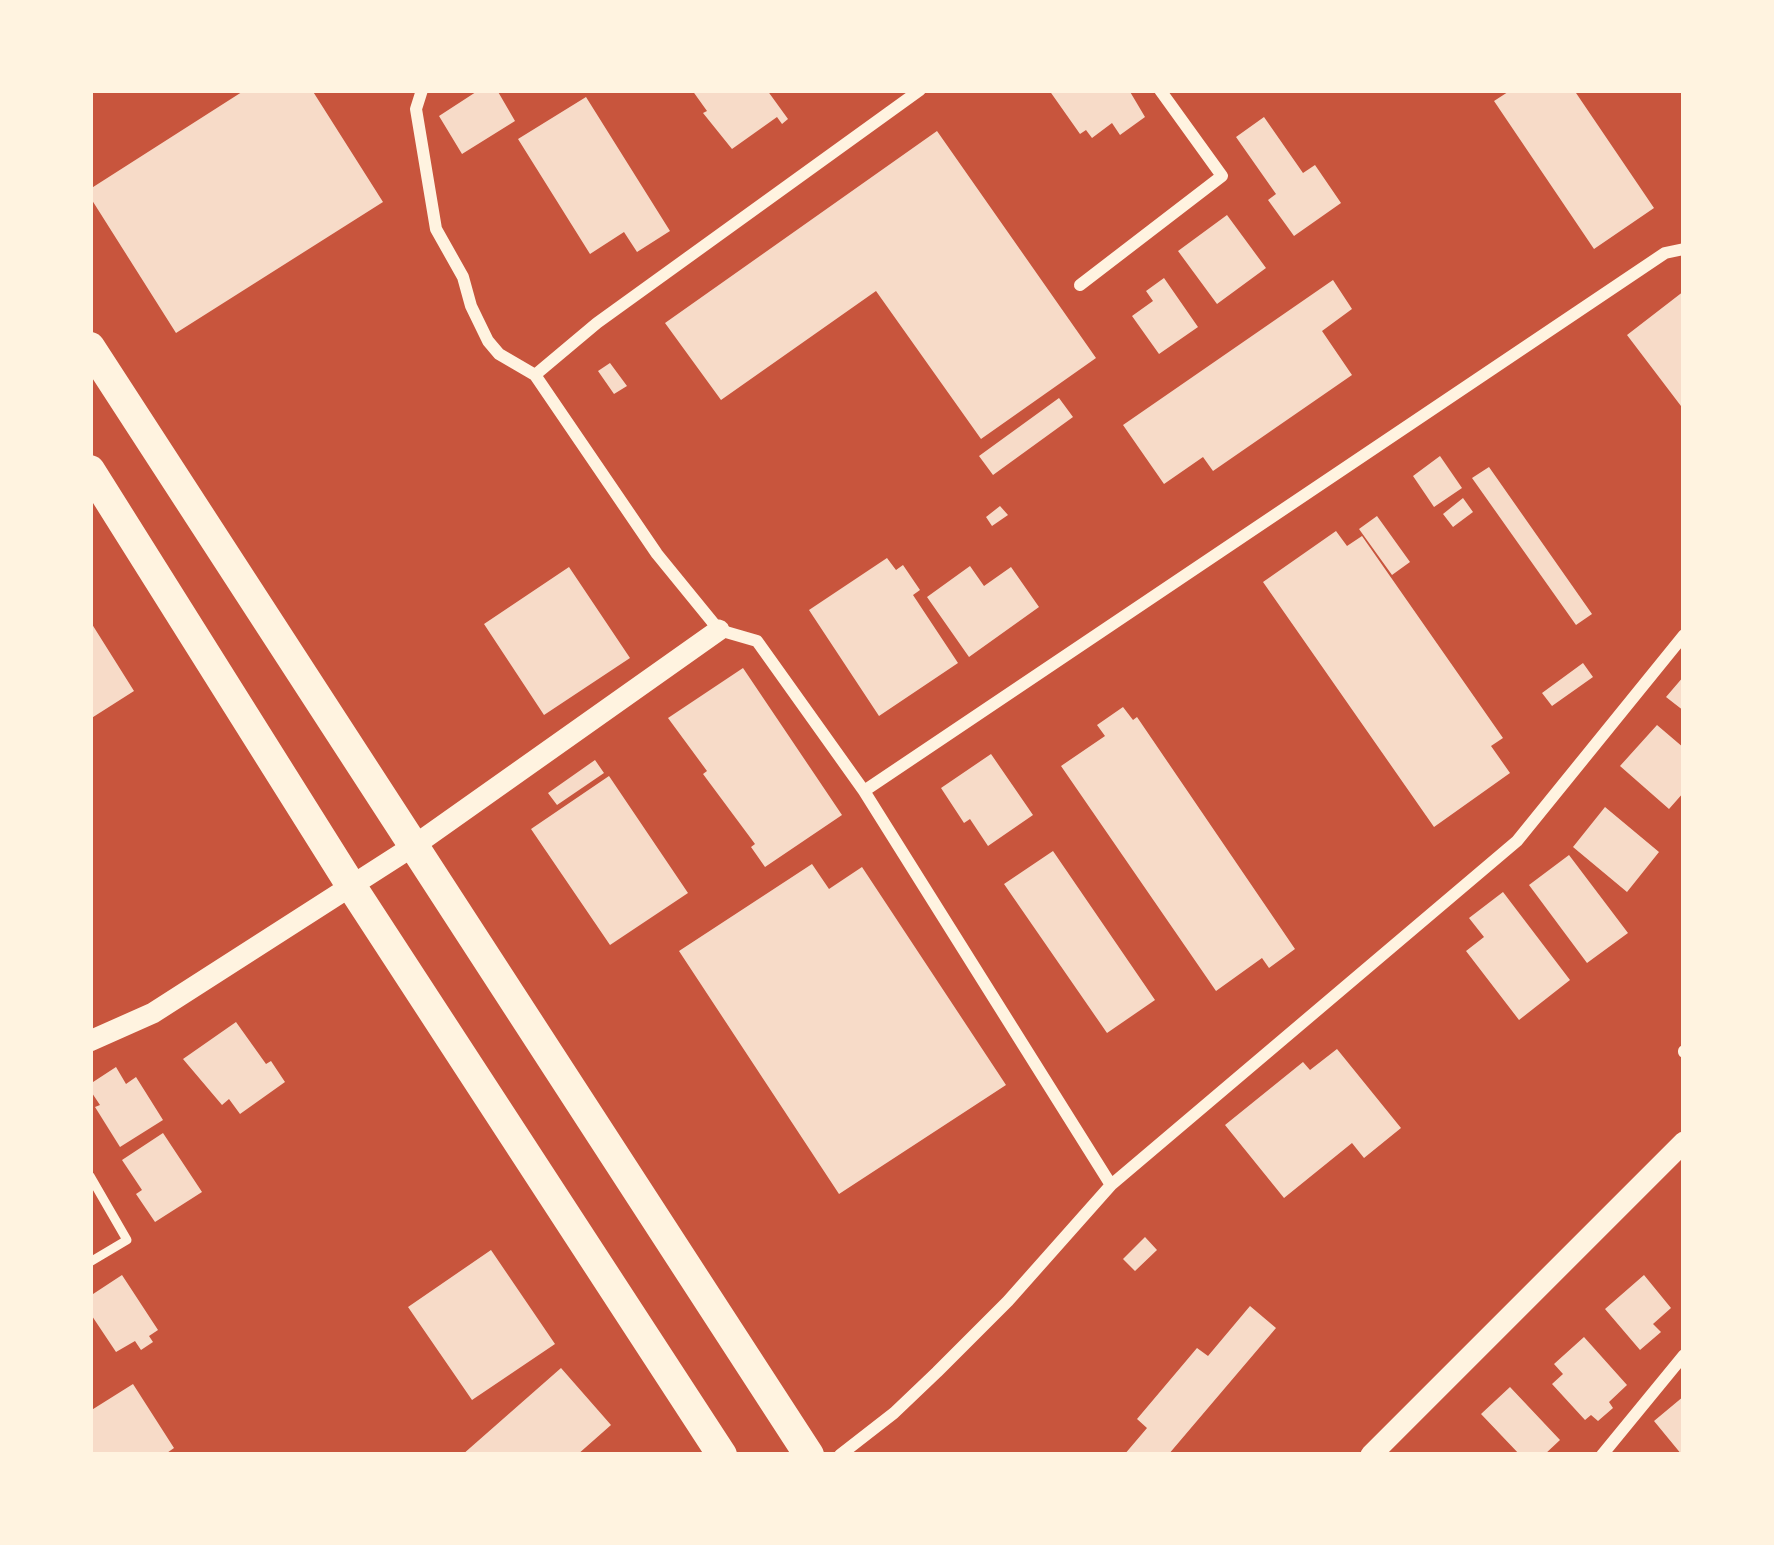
<!DOCTYPE html>
<html>
<head>
<meta charset="utf-8">
<style>
  body { margin:0 }
  #map { position:relative; width:1774px; height:1545px; overflow:hidden; background:#c8553d; font-family:Raleway,sans-serif }
  canvas { display:block }
  .frame { position:absolute; inset:0; border:93px solid #fff3e0; pointer-events:none }
</style>
</head>
<body>
<div id="map">
<canvas width="1774" height="1545"></canvas>
<div class="frame"></div>
</div>
<script>
const g = document.querySelector('canvas').getContext('2d');
g.lineJoin = 'round';
function fill(path, color) { g.fillStyle = color; g.fill(path, 'evenodd'); }
const poly = rows => new Path2D(rows.map(r => 'M' + r).join(''));
function stroke(path, color, width, dash) { g.strokeStyle = color; g.lineWidth = width; g.lineCap = dash ? 'butt' : 'round'; g.setLineDash(dash || []); g.stroke(path); }
fill(poly([
  [245,90,312,90,383,202,176,333,90,197,90,189],
  [479,90,497,90,515,121,462,154,439,116],
  [692,90,767,90,788,119,782,124,777,117,732,149,703,113,707,111],
  [1049,90,1129,90,1145,117,1120,135,1112,123,1092,138,1086,130,1080,134],
  [1511,90,1574,90,1654,208,1594,249,1494,101],
  [586,97,670,231,637,252,624,232,590,254,518,139],
  [1264,117,1303,173,1315,165,1341,203,1294,236,1268,200,1276,194,1236,137],
  [937,131,1096,358,981,439,876,291,721,400,665,323],
  [1227,215,1266,268,1217,304,1178,251],
  [1164,278,1198,327,1159,354,1132,316,1153,301,1146,291],
  [1333,280,1352,309,1322,331,1352,375,1213,471,1203,457,1164,484,1123,425],
  [1684,291,1684,410,1627,335],
  [610,363,627,386,614,394,598,371],
  [1059,398,1073,417,993,475,979,456],
  [1440,456,1462,488,1434,507,1413,476],
  [1489,467,1592,614,1576,625,1472,478],
  [1463,498,1473,512,1453,527,1443,514],
  [1000,506,1008,515,992,526,986,517],
  [1377,516,1410,562,1392,575,1359,529],
  [1336,531,1347,546,1362,536,1503,738,1491,746,1510,773,1434,827,1263,582],
  [887,558,896,570,903,565,920,590,913,595,958,663,879,716,809,610],
  [970,566,984,586,1011,567,1039,607,969,657,927,597],
  [569,567,630,658,544,715,484,624],
  [90,621,134,691,90,719],
  [1583,663,1593,677,1552,706,1542,693],
  [743,668,842,815,765,867,751,847,755,844,703,774,707,771,668,718],
  [1684,676,1684,711,1666,697],
  [1123,707,1133,720,1137,717,1295,949,1269,968,1262,958,1216,991,1061,766,1105,736,1097,725],
  [1657,725,1684,748,1684,792,1669,809,1620,766],
  [991,754,1033,815,988,846,970,819,964,823,941,788],
  [595,760,604,773,557,805,548,793],
  [609,776,688,893,610,945,531,829],
  [1605,807,1659,852,1627,892,1573,847],
  [1053,851,1155,1000,1107,1033,1004,884],
  [1569,855,1628,933,1587,963,1529,885],
  [812,864,829,889,862,867,1006,1085,839,1194,679,951],
  [1503,892,1570,980,1519,1020,1466,951,1484,937,1469,918],
  [236,1022,266,1064,271,1061,285,1082,240,1114,229,1099,222,1105,183,1059],
  [1337,1049,1401,1128,1364,1158,1352,1143,1284,1198,1225,1125,1303,1062,1310,1070],
  [116,1067,126,1084,136,1077,163,1120,120,1147,95,1107,100,1105,90,1090,90,1084],
  [163,1133,202,1192,155,1222,136,1194,142,1190,122,1160],
  [1145,1237,1157,1250,1135,1271,1123,1259],
  [491,1250,555,1344,472,1400,408,1307],
  [122,1275,158,1330,149,1336,153,1342,141,1350,135,1341,116,1352,90,1313,90,1296],
  [1644,1275,1671,1308,1653,1324,1661,1332,1640,1350,1605,1309],
  [1250,1306,1276,1328,1168,1455,1124,1455,1147,1428,1137,1419,1197,1348,1208,1356],
  [1584,1337,1627,1385,1609,1402,1613,1408,1598,1421,1591,1415,1585,1420,1552,1384,1563,1374,1554,1364],
  [561,1368,611,1425,577,1455,462,1455],
  [133,1384,174,1448,164,1455,90,1455,90,1411],
  [1510,1387,1560,1440,1544,1455,1520,1455,1481,1414],
  [1684,1396,1684,1455,1682,1455,1654,1421]
]), '#f7dbc8');
stroke(poly([
  [90,1176,127,1240,90,1262]
]), '#fff3e0', 9);
stroke(poly([
  [422,90,416,109,436,229,463,277,471,306,488,341,499,354,535,375],
  [920,90,597,323,535,375,657,554,719,630,757,641,864,791,1111,1185],
  [1080,285,1222,176,1160,90],
  [864,791,1665,253,1684,249],
  [1684,1051,1684,1052],
  [840,1455,894,1413,937,1372,1008,1301,1111,1185,1517,841,1684,635],
  [1602,1455,1684,1355]
]), '#fff3e0', 12);
stroke(poly([
  [90,1041,153,1013,415,845,719,630],
  [1371,1455,1684,1142]
]), '#fff3e0', 21);
stroke(poly([
  [90,347,809,1455],
  [90,470,350,884,722,1455]
]), '#fff3e0', 30);
</script>
</body>
</html>
